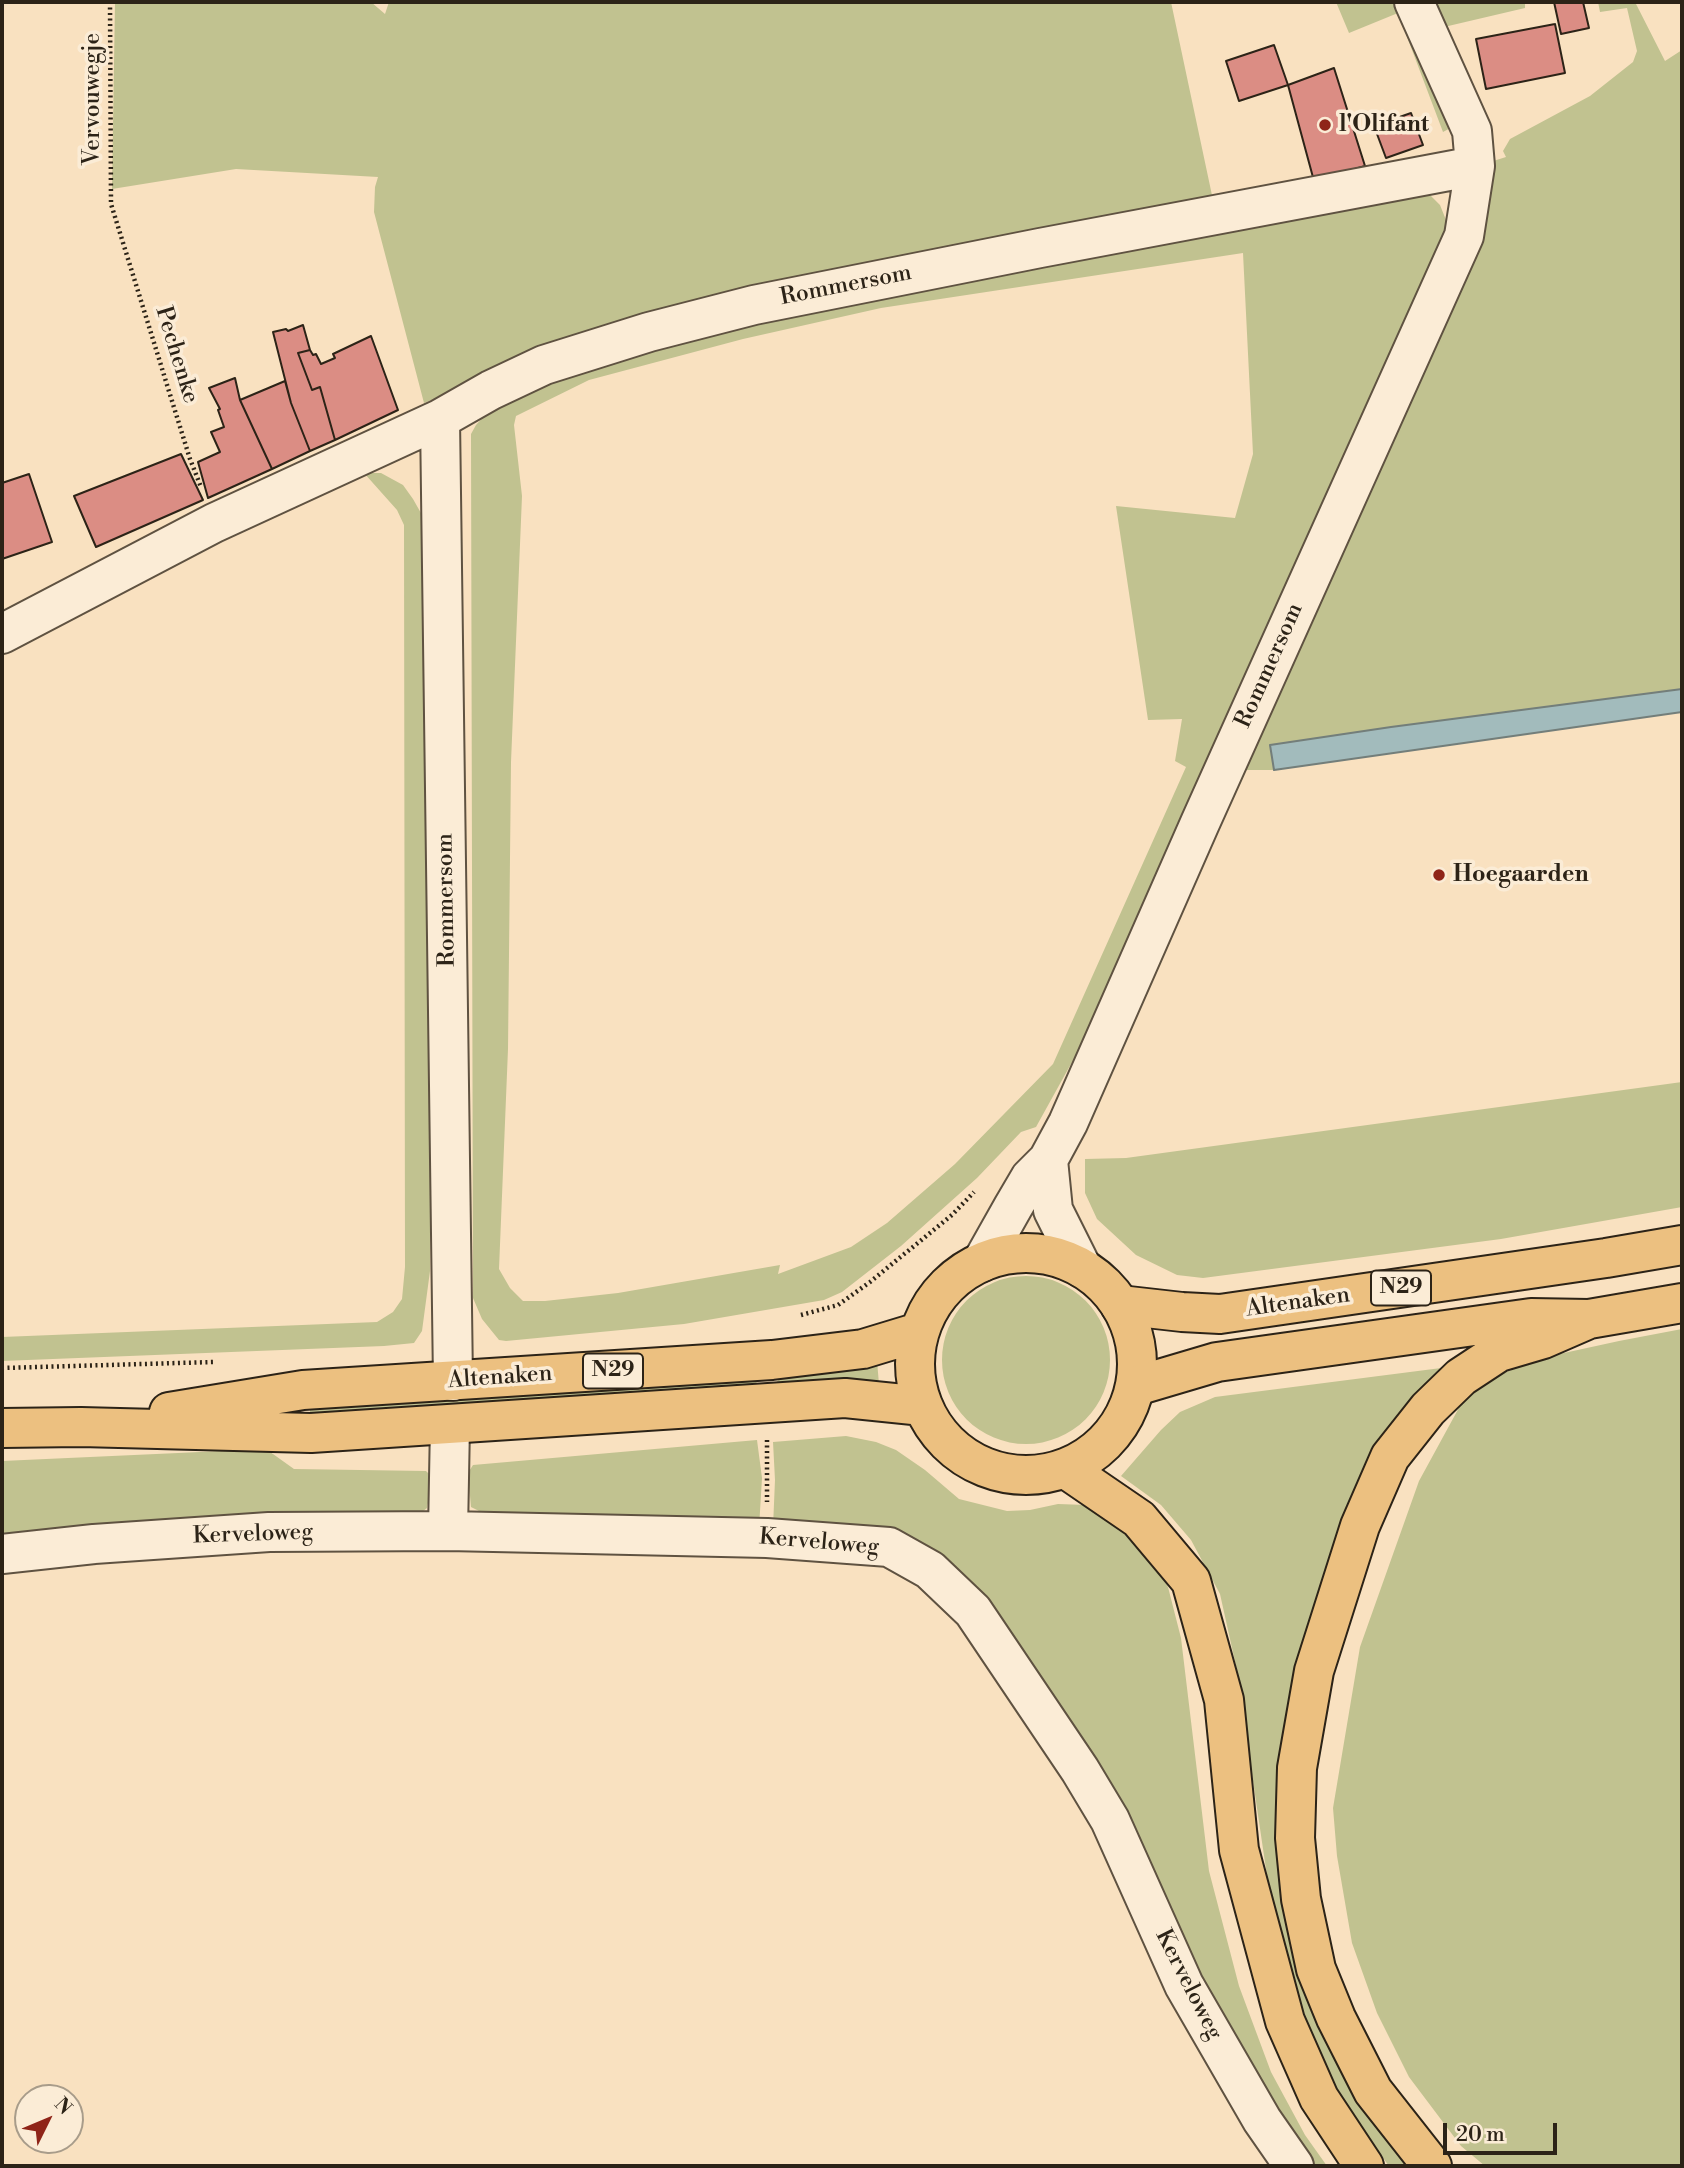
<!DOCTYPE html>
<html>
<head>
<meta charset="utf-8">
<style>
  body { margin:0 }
  #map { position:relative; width:1684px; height:2168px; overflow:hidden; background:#f9e1c0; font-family:"Libre Bodoni",serif }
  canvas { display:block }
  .frame { position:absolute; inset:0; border:4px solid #2c2317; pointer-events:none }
  .north { position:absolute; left:14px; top:2084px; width:70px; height:70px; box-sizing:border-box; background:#fbecd6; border:2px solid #a89c8a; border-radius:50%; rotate:47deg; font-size:19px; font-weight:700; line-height:28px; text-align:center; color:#2c2317 }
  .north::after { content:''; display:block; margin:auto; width:24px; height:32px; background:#8f2418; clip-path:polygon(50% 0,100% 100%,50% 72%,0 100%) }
  .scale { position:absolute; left:1443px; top:2123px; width:114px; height:32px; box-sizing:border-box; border:4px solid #2c2317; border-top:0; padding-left:9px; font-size:21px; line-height:24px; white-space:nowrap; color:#2c2317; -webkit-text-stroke:5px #fbecd6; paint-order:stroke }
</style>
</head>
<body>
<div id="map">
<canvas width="1684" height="2168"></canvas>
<div class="frame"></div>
<div class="north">N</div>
<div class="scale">20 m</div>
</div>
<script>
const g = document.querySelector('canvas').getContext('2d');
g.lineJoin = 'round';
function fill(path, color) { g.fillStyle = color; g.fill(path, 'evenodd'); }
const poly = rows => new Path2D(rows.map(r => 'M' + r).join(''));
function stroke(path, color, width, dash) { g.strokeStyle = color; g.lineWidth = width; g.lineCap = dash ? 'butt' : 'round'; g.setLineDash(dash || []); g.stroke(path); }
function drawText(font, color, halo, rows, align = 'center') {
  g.font = font + ' "Libre Bodoni",serif'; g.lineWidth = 7; g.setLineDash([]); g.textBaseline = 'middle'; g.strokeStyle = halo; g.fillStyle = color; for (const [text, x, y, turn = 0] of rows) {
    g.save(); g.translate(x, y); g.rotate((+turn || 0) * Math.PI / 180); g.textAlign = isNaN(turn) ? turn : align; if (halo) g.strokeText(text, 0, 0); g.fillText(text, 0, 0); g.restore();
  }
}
fill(poly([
  [115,2,371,2,385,14,389,2,1171,2,1213,200,595,333,424,403,374,212,375,187,378,177,236,169,112,189],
  [1336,2,1400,2,1454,126,1443,132,1398,13,1349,33],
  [1432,2,1525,2,1525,8,1444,27],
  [1598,2,1635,2,1665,61,1682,50,1682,712,1274,770,1241,770,1487,163,1506,157,1503,151,1510,139,1590,96,1633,62,1637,51,1627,8,1600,12],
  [1421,192,1431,196,1440,205,1446,220,1447,234,1255,654,1077,1053,1036,1127,1021,1132,977,1178,901,1246,842,1292,824,1300,684,1324,506,1341,499,1340,482,1319,473,1298,471,434,476,425,494,405,546,380,654,346,947,280,1238,231,1396,193],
  [1243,253,1253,454,1235,518,1116,506,1148,720,1182,719,1175,761,1186,767,1053,1064,955,1164,887,1223,851,1247,778,1274,780,1265,618,1293,545,1301,523,1301,510,1288,499,1269,508,1049,511,762,522,496,514,425,516,416,589,380,743,339,881,308],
  [364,473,381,473,403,485,413,499,426,522,431,576,430,1271,422,1331,414,1343,384,1346,2,1361,2,1337,377,1322,393,1312,402,1299,405,1267,404,525,397,510],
  [1682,1082,1682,1207,1501,1239,1203,1278,1177,1275,1136,1255,1097,1219,1085,1193,1085,1159,1126,1158],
  '942 1360a84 84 0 1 1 168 0a84 84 0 1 1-168 0Z',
  [1682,1329,1682,2166,1485,2166,1461,2146,1409,2077,1377,2013,1352,1943,1337,1856,1333,1808,1360,1647,1419,1481,1461,1404,1468,1396,1504,1373,1541,1358,1619,1341],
  [877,1361,879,1384,771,1391,782,1374],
  [1449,1367,1417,1395,1383,1433,1362,1476,1281,1800,1357,2100,1408,2166,1389,2166,1349,2113,1326,2068,1302,2012,1275,1930,1236,1666,1220,1594,1191,1540,1161,1505,1121,1476,1161,1430,1180,1412,1215,1397],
  [763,1374,750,1391,310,1417,310,1408],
  [846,1436,876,1442,896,1450,925,1470,959,1499,1007,1511,1030,1510,1058,1504,1086,1505,1139,1545,1156,1562,1168,1587,1181,1638,1209,1871,1239,1986,1271,2072,1305,2135,1327,2166,1306,2166,969,1590,773,1527,775,1480,773,1442],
  [757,1440,762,1478,759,1528,491,1517,471,1507,468,1473,473,1465],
  [266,1449,294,1469,426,1471,430,1475,431,1487,427,1508,417,1516,2,1544,2,1461]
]), '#c1c290');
const water = poly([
  [1682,689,1682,712,1274,770,1270,745,1391,727,1682,689]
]);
fill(water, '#a2bbbc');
stroke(water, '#737e7a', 2);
const building = poly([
  [1554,2,1583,2,1589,28,1561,34,1554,2],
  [1555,24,1565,73,1486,89,1476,39,1555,24],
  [1274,45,1288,85,1239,101,1226,61,1274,45],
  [1334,68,1365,166,1314,181,1288,85,1334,68],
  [1411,113,1423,145,1386,158,1374,126,1411,113],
  [303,325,310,350,298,353,312,390,320,387,335,440,310,451,291,403,273,332,286,329,288,331,303,325],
  [371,336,398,410,335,440,320,387,312,390,298,353,310,350,313,355,316,354,321,364,335,358,333,354,371,336],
  [235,378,240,400,272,469,208,498,198,462,220,452,211,432,224,427,218,410,220,409,209,388,235,378],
  [285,381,291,403,310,451,272,469,240,400,285,381],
  [181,454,203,500,96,547,74,496,181,454],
  [29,474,52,542,2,559,2,483,29,474]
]);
fill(building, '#db8d84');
stroke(building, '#2c2317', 2);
const street = poly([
  [440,419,453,1381],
  [2,634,214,523,440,419,491,390,544,365,649,332,754,305,1040,248,1475,166],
  [1048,1160,1053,1210,1082,1268],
  [982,1262,1013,1207,1030,1178,1048,1160,1068,1123,1200,823,1464,236,1475,166,1472,131,1414,2],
  [448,1531,450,1425],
  [2,1554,94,1544,269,1532,448,1531,767,1538,889,1547,930,1570,973,1611,1080,1770,1110,1820,1184,1985,1262,2120,1294,2166]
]);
const primary = poly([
  '915 1364a111 111 0 1 1 222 0a111 111 0 1 1-222 0Z',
  [169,1412,303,1390,772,1360,863,1349,919,1332],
  [2,1428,81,1427,311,1433,845,1398,923,1406]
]);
const highway = poly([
  [1120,1305,1182,1312,1220,1314,1606,1258,1682,1245],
  [1136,1386,1217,1362,1531,1318,1589,1319,1682,1303],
  [1066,1469,1139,1519,1191,1581,1224,1700,1239,1850,1285,2021,1319,2098,1364,2166],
  [1432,2166,1373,2091,1336,2018,1316,1969,1301,1899,1295,1838,1297,1768,1314,1671,1360,1526,1390,1457,1428,1409,1461,1377,1499,1352,1543,1339,1589,1319]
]);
stroke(street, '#5f5241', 42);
stroke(primary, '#2c2317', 42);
stroke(highway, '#2c2317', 42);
stroke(poly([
  [110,2,111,204,190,459,201,487],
  [801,1315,838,1305,870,1282,952,1215,974,1192],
  [2,1368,214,1362],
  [767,1440,767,1502]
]), '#2c2317', 4.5, [2, 3.5]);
stroke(street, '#fbecd6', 38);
stroke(primary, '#ecc080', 38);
stroke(highway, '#ecc080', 38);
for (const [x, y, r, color] of [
  [1325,125,7,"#8f2418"],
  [1439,875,7,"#8f2418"]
]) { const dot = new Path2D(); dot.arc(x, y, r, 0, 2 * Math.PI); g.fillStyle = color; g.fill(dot); stroke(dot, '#fbecd6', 2.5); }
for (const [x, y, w] of [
  [1401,1288,60],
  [613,1371,60]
]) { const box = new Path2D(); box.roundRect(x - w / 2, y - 17.5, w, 35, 5); g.fillStyle = '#fbecd6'; g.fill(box); stroke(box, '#2c2317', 2); }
drawText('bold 21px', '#2c2317', null, [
  ["N29",1401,1288],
  ["N29",613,1371]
]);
drawText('23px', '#2c2317', '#fbecd6', [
  ["Vervouwegje",93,99,-90],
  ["Rommersom",846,286,-11],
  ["Pechenke",176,355,73],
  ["Rommersom",1270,666,-66],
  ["Rommersom",447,900,-91],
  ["Altenaken",1298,1303,-8],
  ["Altenaken",500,1378,-4],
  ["Kerveloweg",253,1535,-2],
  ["Kerveloweg",819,1543,5],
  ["Kerveloweg",1188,1985,63]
]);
drawText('bold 23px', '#2c2317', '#fbecd6', [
  ["l'Olifant",1339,125],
  ["Hoegaarden",1453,875]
], 'left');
</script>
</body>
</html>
